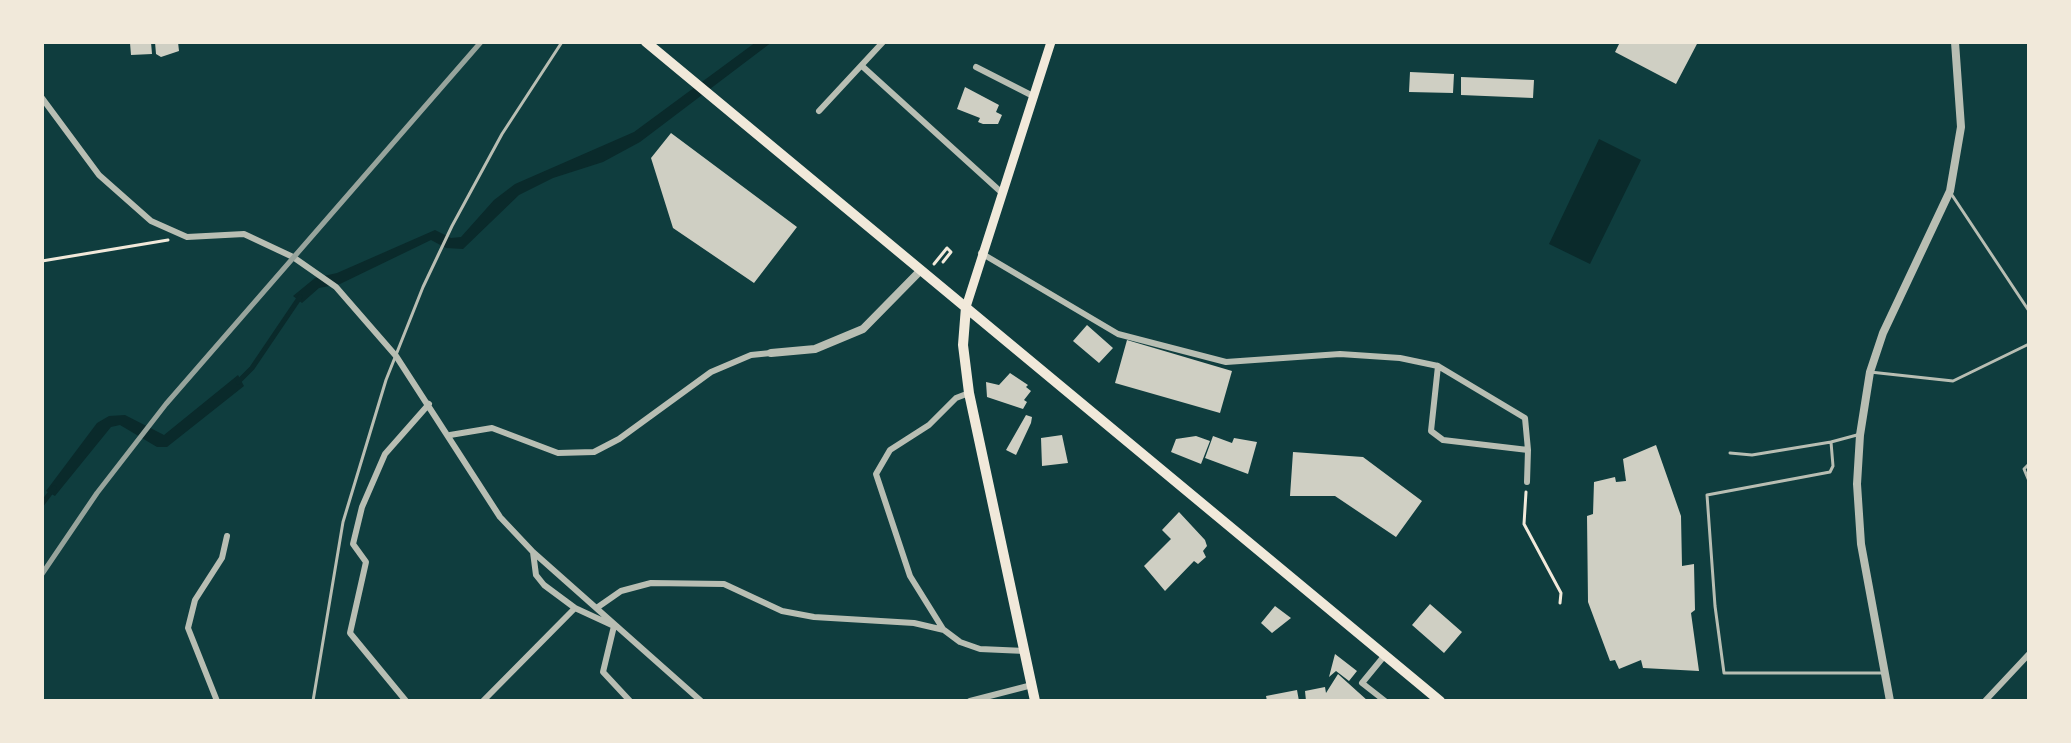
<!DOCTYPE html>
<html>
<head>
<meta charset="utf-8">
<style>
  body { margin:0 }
  #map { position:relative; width:2071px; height:743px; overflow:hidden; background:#0f3d3e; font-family:Poppins,sans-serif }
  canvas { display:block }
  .frame { position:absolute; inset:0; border:44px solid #f1e9da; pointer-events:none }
</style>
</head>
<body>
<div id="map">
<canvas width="2071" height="743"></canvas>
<div class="frame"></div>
</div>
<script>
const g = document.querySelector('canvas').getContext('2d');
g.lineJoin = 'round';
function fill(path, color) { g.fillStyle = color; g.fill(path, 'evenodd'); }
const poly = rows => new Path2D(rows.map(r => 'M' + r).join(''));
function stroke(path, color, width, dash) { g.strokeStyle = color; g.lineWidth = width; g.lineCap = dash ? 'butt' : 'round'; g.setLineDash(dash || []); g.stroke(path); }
fill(poly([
  [756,42,772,42,640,142,603,162,553,178,519,195,463,249,446,248,431,240,340,284,319,288,302,303,293,296,315,278,337,273,435,230,451,238,461,237,494,200,515,184,634,132],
  [1599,139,1641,160,1590,264,1549,244],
  [238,375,244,386,167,447,157,447,120,425,111,427,55,496,46,491,97,423,109,416,125,415,164,435]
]), '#0a2a2b');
stroke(poly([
  [238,382,252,368,300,297],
  [42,504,54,488]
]), '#0a2a2b', 5);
fill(poly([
  [151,42,152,54,131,55,130,43],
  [155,42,178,42,179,51,161,57,156,54],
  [1620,42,1698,42,1676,84,1615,52],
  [1410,72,1454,74,1453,93,1409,92],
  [1461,77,1534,80,1533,98,1461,95],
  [965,87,999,105,996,112,1002,115,998,124,983,124,978,122,980,118,957,109],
  [671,133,797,227,754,283,673,228,651,158],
  [1087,325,1113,348,1099,363,1073,341],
  [1127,340,1232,371,1220,413,1115,383],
  [1010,373,1028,385,1026,387,1031,391,1024,400,1027,402,1023,409,987,397,986,382,999,385],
  [1026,415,1032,417,1031,423,1016,455,1006,450],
  [1062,435,1068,463,1042,466,1041,438],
  [1196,436,1210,441,1201,464,1171,452,1176,439],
  [1213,436,1232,443,1234,438,1257,442,1248,474,1205,458],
  [1656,445,1681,516,1682,566,1694,564,1695,610,1691,613,1699,671,1643,668,1641,660,1619,669,1615,660,1610,661,1588,602,1587,516,1593,514,1594,482,1615,477,1616,482,1626,481,1623,459],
  [1293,452,1363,457,1422,501,1396,537,1335,496,1290,496],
  [1179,512,1205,540,1207,546,1203,551,1206,557,1198,564,1194,561,1165,591,1144,566,1171,539,1162,530],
  [1430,604,1462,632,1444,653,1412,625],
  [1275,606,1291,618,1272,633,1261,623],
  [1335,654,1357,671,1349,681,1336,671,1329,677],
  [1338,674,1368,701,1306,701,1305,691,1325,687,1326,693],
  [1297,690,1299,701,1267,701,1266,696]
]), '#cfcfc3');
stroke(poly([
  [42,261,168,240],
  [943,262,951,252,947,248],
  [934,264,947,248],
  [1526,492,1524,524,1561,593,1560,603]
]), '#f1e9da', 3);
stroke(poly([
  [1952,195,2029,311],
  [1870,372,1953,381,2029,344],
  [1857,435,1831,442,1833,466,1830,472,1707,495,1715,606,1724,673,1881,673],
  [1730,453,1752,455,1831,442],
  [2029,464,2024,469,2029,481],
  [313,701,343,522,386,380,423,287,452,226,502,134,562,42]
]), '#b8beb3', 3);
stroke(poly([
  [862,66,1001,192],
  [976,67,1033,96],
  [42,98,99,175,151,221,187,237,244,234,293,257,336,287,396,356,500,517,533,552,701,701],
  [819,111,883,42],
  [981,253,1118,334,1226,362,1340,354,1400,358,1438,366,1431,431,1443,440,1528,450,1527,482],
  [1438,366,1525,418,1528,450],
  [450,435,492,428,558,453,594,452,619,439,711,372,751,355,771,353],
  [533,552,536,575,544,585,575,608,614,626,603,672,630,701],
  [598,607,621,591,651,583,724,584,782,611,814,617,914,623,944,630,960,642,980,649,1025,651],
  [943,629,910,576,876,474,890,450,929,425,956,398,969,393],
  [1385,655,1362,683,1385,701],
  [217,701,188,628,195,600,222,558,227,536],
  [406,701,350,633,366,562,353,544,362,507,385,454,429,404],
  [483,701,575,608],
  [970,701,1032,685],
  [1985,701,2029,654]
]), '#b8beb3', 6);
stroke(poly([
  [771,353,815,349,863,329,921,270],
  [1890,701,1861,544,1857,484,1860,435,1870,372,1883,333,1950,191,1961,127,1955,42]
]), '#b8beb3', 8);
stroke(poly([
  [966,307,1051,42]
]), '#f1e9da', 9);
stroke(poly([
  [646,42,1440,701],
  [966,307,963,345,969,393,1035,701]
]), '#f1e9da', 10);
stroke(poly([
  [42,574,97,493,166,404,481,42]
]), '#97a49c', 5);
</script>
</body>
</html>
